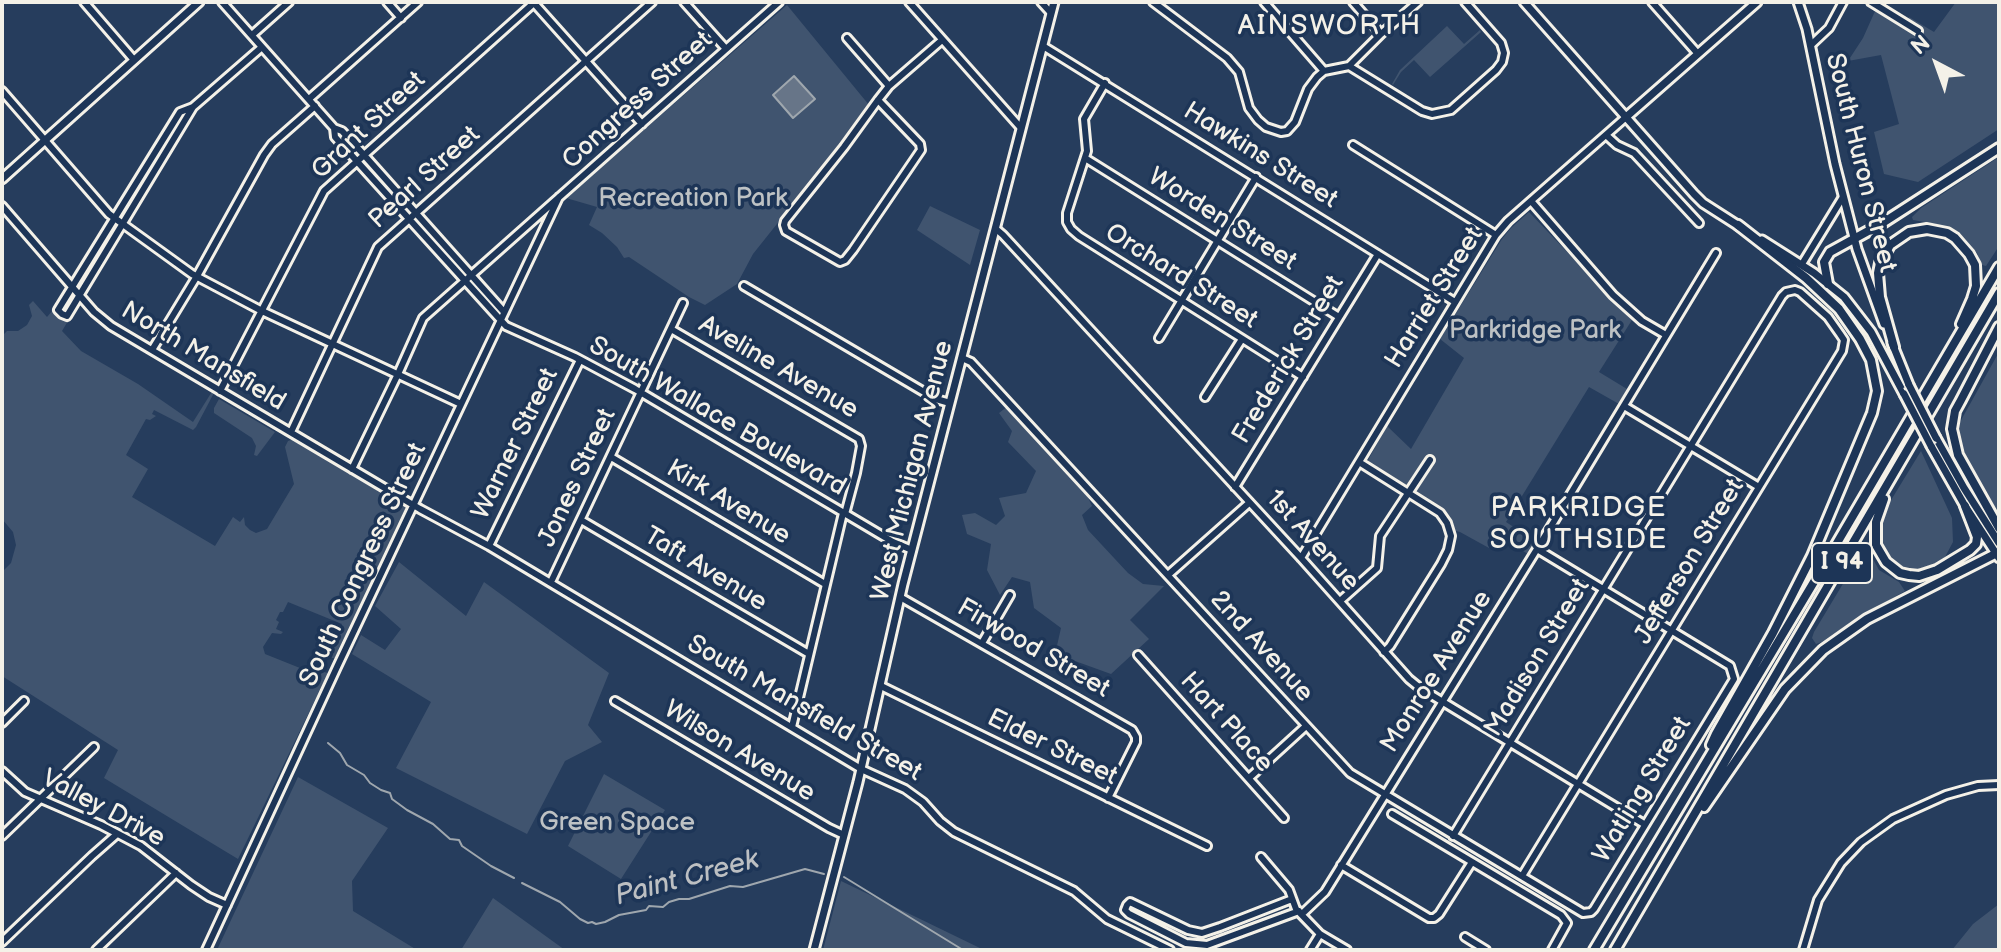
<!DOCTYPE html>
<html>
<head>
<meta charset="utf-8">
<style>
  body { margin:0 }
  #map { position:relative; width:2001px; height:952px; overflow:hidden; background:#263d5d; font-family:"Balsamiq Sans",sans-serif }
  canvas { display:block }
  .frame { position:absolute; inset:0; border:4px solid #f4f1e8; pointer-events:none }
  .north { position:absolute; left:1897px; top:24px; width:80px; height:80px; -webkit-text-stroke:6px #1d3557; paint-order:stroke; rotate:319deg; font-size:22px; font-weight:700; line-height:32px; text-align:center; color:#f4f1e8 }
  .north::after { content:''; display:block; margin:auto; width:28px; height:36px; background:#f4f1e8; clip-path:polygon(50% 0,100% 100%,50% 72%,0 100%) }
</style>
</head>
<body>
<div id="map">
<canvas width="2001" height="952"></canvas>
<div class="frame"></div>
<div class="north">N</div>
</div>
<script>
const g = document.querySelector('canvas').getContext('2d');
g.lineJoin = 'round';
function fill(path, color) { g.fillStyle = color; g.fill(path, 'evenodd'); }
const poly = rows => new Path2D(rows.map(r => 'M' + r).join(''));
function stroke(path, color, width, dash) { g.strokeStyle = color; g.lineWidth = width; g.lineCap = dash ? 'butt' : 'round'; g.setLineDash(dash || []); g.stroke(path); }
function drawText(font, color, halo, rows, align = 'center') {
  g.font = font + ' "Balsamiq Sans",sans-serif'; g.lineWidth = 7; g.setLineDash([]); g.textBaseline = 'middle'; g.strokeStyle = halo; g.fillStyle = color; for (const [text, x, y, turn = 0] of rows) {
    g.save(); g.translate(x, y); g.rotate((+turn || 0) * Math.PI / 180); g.textAlign = isNaN(turn) ? turn : align; if (halo) g.strokeText(text, 0, 0); g.fillText(text, 0, 0); g.restore();
  }
}
fill(poly([
  [1956,2,1999,2,1999,129,1918,182,1884,174,1874,132,1899,124,1881,55,1848,61,1863,38,1876,9,1904,25,1909,17,1934,32],
  [787,5,869,105,843,141,753,254,737,284,705,305,689,297,629,257,624,258,617,247,602,233,589,225,597,207,566,198],
  [1447,26,1464,44,1480,30,1481,32,1430,77,1414,60,1401,72,1393,85,1392,84,1400,70],
  [1999,157,1999,246,1986,266,1982,265,1977,253,1965,239,1955,232,1936,224,1913,220,1912,217,1921,208],
  [930,206,980,230,970,265,917,230],
  [1529,212,1632,320,1599,372,1627,389,1619,404,1589,387,1506,522,1535,541,1528,554,1497,535,1489,548,1460,532,1452,530,1450,521,1441,509,1367,462,1387,426,1411,449,1464,358,1440,339,1502,239,1511,228],
  [33,301,47,317,52,311,68,321,62,331,81,351,138,384,193,422,213,390,215,391,196,427,193,430,154,410,152,414,156,416,150,420,146,419,126,455,148,469,132,497,215,546,233,517,240,522,244,517,245,525,250,530,256,533,267,529,294,484,285,447,288,441,294,439,407,506,405,516,339,653,335,658,330,658,328,655,342,624,288,602,283,612,280,612,276,620,279,622,276,629,283,632,281,634,272,633,263,647,265,654,300,668,302,675,307,668,328,673,238,859,104,778,118,750,2,676,2,572,11,563,16,545,13,532,2,519,2,336,7,331,18,331,27,325,32,316,29,305],
  [1999,352,1999,515,1969,464,1959,440,1960,422],
  [219,399,275,432,257,456,254,455,256,446,252,438,214,413,214,408],
  [1008,406,1084,489,1092,506,1082,515,1088,530,1128,573,1143,584,1164,586,1130,620,1149,639,1111,674,1075,661,1056,650,1061,628,1034,608,1030,582,1012,577,1000,595,987,570,991,544,967,534,962,515,975,513,996,525,1005,516,999,498,1026,493,1036,471,1008,442,1012,431,999,413],
  [1921,451,1952,518,1953,542,1945,557,1934,566,1921,570,1905,570,1891,562,1880,545,1879,529,1885,510],
  [1868,550,1879,570,1899,582,1905,591,1854,620,1822,642,1816,644,1812,638,1814,632,1862,552],
  [399,562,466,616,484,582,609,673,588,725,602,742,565,761,527,834,396,768,431,702,352,654,361,635,385,650,401,629,375,606],
  [604,774,665,810,621,879,568,846],
  [298,777,388,828,352,881,353,911,417,950,217,950],
  [841,881,916,917,984,950,823,950],
  [493,898,565,950,461,950],
  [1999,904,1999,950,1952,950,1973,924]
]), '#40546f');
const water = poly([
  [794,76,815,99,793,118,773,95,794,76]
]);
fill(water, '#677588');
stroke(water, '#9fa7ae', 2);
stroke(poly([
  [328,743,340,753,347,765,364,775,370,783,381,790,390,793,392,799,407,810,433,824,450,839,459,840,462,846,491,866,514,878],
  [844,877,963,950],
  [522,883,560,902,580,919,588,923,592,922,596,924,605,922,619,915,646,910,649,906,663,907,669,902,679,899,689,899,730,886,743,887,805,869,824,874]
]), '#9fa7ae', 2);
const minor = poly([
  [84,2,134,60],
  [222,2,334,128,342,131,364,155,504,312],
  [387,2,401,18],
  [533,2,642,124],
  [684,2,726,49],
  [909,2,1021,128],
  [1041,2,1051,13],
  [1153,2,1227,58,1239,72,1249,108,1258,120,1266,127,1281,132,1287,131,1295,122,1308,89,1317,77,1324,71,1349,66,1381,34,1418,2],
  [1264,2,1324,71],
  [1353,2,1381,34],
  [1652,2,1698,54],
  [1871,2,1918,31],
  [252,35,289,2],
  [847,38,889,86],
  [1811,45,1829,28,1843,2],
  [1043,46,1455,302],
  [1349,66,1422,111,1432,114,1451,110,1496,70,1502,62,1504,53,1501,43,1465,2],
  [1105,83,1084,119,1087,151,1067,213,1067,222,1071,229,1079,236,1303,377],
  [2,91,109,214,192,274,262,311,461,404],
  [309,99,418,2],
  [878,100,920,144,921,150,853,250,845,260,840,262,786,231,784,225,785,221,844,147,878,100,889,86,942,40],
  [193,107,67,316,62,314,58,310,180,112,193,107],
  [193,107,262,47],
  [334,128,335,137,506,326,575,357,635,389,893,542,912,550],
  [1606,135,1617,145,1634,153,1699,223],
  [1353,145,1496,235],
  [1085,158,1339,317],
  [1531,201,1613,295,1642,321,1666,335],
  [2,206,94,312,111,326,420,509,489,546,861,769,905,789,923,802,940,821,954,832,1074,891,1107,919,1170,950],
  [996,229,1003,235,1301,558,1409,679,1420,688,1644,824],
  [1802,264,1843,197],
  [744,286,936,399,950,403],
  [671,329,859,439,861,446,856,473,845,514],
  [1159,338,1256,177],
  [152,350,197,276,264,155,272,144,315,106],
  [962,358,971,362,1350,773,1583,913,1591,912,1594,909,1734,679,1730,666,1537,549],
  [220,391,324,191,535,2],
  [1205,397,1242,339],
  [1624,406,1759,487],
  [291,432,378,247,652,2],
  [611,457,825,584],
  [1359,462,1440,513,1447,523,1451,536,1448,550,1441,564,1390,646,1384,652],
  [352,469,398,374,423,318,779,2],
  [1235,487,1378,254],
  [581,520,809,654],
  [489,546,580,360],
  [1301,558,1496,235,1508,221,1625,118],
  [1168,575,1249,503],
  [551,582,683,303],
  [900,597,1132,730,1136,737,1136,742,1108,798],
  [1340,601,1377,568,1380,536,1430,460],
  [982,643,1010,595],
  [1138,655,1284,818],
  [881,686,1207,846],
  [615,701,829,828,844,835],
  [2,723,24,701],
  [792,727,843,513],
  [2,771,25,792,101,825,141,846,191,885,209,897,227,905],
  [1249,778,1306,726],
  [1392,814,1561,915,1567,923,1552,950],
  [2,836,94,747],
  [1453,836,1782,296,1786,292,1795,290,1800,292,1828,317,1840,334,1844,340,1842,351,1522,876],
  [1261,857,1289,890,1296,909,1320,934,1347,950],
  [1341,865,1429,918,1434,918,1439,914,1472,862],
  [1292,899,1220,927,1202,933,1188,930,1130,902,1127,905,1125,910,1129,914,1186,943,1207,945,1299,911],
  [1302,914,1325,892,1553,523,1716,253],
  [1465,937,1486,950],
  [2,942,92,856,117,834],
  [96,950,176,873],
  [206,950,337,667,559,197],
  [1310,950,1320,934],
  [1803,950,1818,900,1841,863,1861,842,1893,819,1946,795,1978,786,1999,785]
]);
const major = poly([
  [1524,2,1694,194,1703,203,1742,228],
  [1798,2,1807,29,1835,164,1857,249,1884,324],
  [1625,118,1757,2],
  [2,179,199,2],
  [1762,240,1814,273,1844,297,1871,332,1904,394],
  [1892,343,1909,385],
  [1936,438,1964,488,1999,543],
  [1931,446,1965,506,1999,558],
  [814,950,858,782,903,584,1054,2]
]);
const highway = poly([
  [1828,284,1824,262,1830,252,1881,224,1999,148],
  [1999,327,1961,400,1955,411,1952,429,1958,455,1999,528],
  [1894,347,1880,297,1878,273,1880,263,1890,245,1909,232,1927,229,1947,233,1955,238,1969,254,1975,265,1976,286,1972,299,1961,324],
  [1884,499,1876,522,1876,545,1886,562,1900,573,1909,575,1919,576,1937,570,1970,550,1976,544,1977,537,1965,506],
  [1711,745,1716,734,1773,633,1812,556,1872,413,1877,391,1871,360,1860,339,1839,309,1806,278,1738,225],
  [1704,807,1785,689,1823,650,1867,619,1999,552],
  [1594,950,1830,555,1999,267],
  [1615,950,1999,293]
]);
stroke(minor, '#f4f1e8', 12);
stroke(major, '#f4f1e8', 13);
stroke(highway, '#f4f1e8', 14);
stroke(minor, '#1d3557', 6);
stroke(major, '#1d3557', 7);
stroke(highway, '#1d3557', 8);
const majorBridge = poly([
  [1909,385,1936,438],
  [1904,394,1931,446]
]);
stroke(majorBridge, '#f4f1e8', 13, []);
stroke(majorBridge, '#1d3557', 7);
for (const [x, y, w] of [
  [1842,563,60]
]) { const box = new Path2D(); box.roundRect(x - w / 2, y - 20, w, 40, 6); g.fillStyle = '#1d3557'; g.fill(box); stroke(box, '#f4f1e8', 2); }
drawText('bold 24px', '#f4f1e8', null, [
  ["I 94",1842,563]
]);
drawText('26px', '#f4f1e8', '#1d3557', [
  ["Congress Street",638,101,-42],
  ["Grant Street",369,126,-43],
  ["Hawkins Street",1260,156,32],
  ["South Huron Street",1860,163,76],
  ["Pearl Street",425,178,-42],
  ["Worden Street",1222,220,32],
  ["Orchard Street",1181,277,32],
  ["Harriet Street",1435,298,-58],
  ["North Mansfield",203,357,31],
  ["Frederick Street",1289,360,-59],
  ["Aveline Avenue",778,368,30],
  ["South Wallace Boulevard",717,417,30],
  ["Warner Street",516,444,-64],
  ["West Michigan Avenue",913,471,-76],
  ["Jones Street",578,478,-65],
  ["Kirk Avenue",728,503,31],
  ["1st Avenue",1312,541,48],
  ["Jefferson Street",1690,562,-59],
  ["South Congress Street",364,565,-65],
  ["Taft Avenue",705,570,31],
  ["2nd Avenue",1261,647,48],
  ["Firwood Street",1033,649,30],
  ["Madison Street",1538,658,-59],
  ["Monroe Avenue",1437,672,-58],
  ["South Mansfield Street",804,709,30],
  ["Hart Place",1226,723,48],
  ["Elder Street",1052,748,26],
  ["Wilson Avenue",739,752,31],
  ["Watling Street",1643,790,-59],
  ["Valley Drive",103,809,28]
]);
drawText('26px', '#bec2c4', '#1d3557', [
  ["Recreation Park",693,199],
  ["Parkridge Park",1535,331],
  ["Green Space",617,823]
]);
g.letterSpacing = '2px';
drawText('28px', '#f4f1e8', '#1d3557', [
  ["AINSWORTH",1330,27],
  ["PARKRIDGE",1579,509],
  ["SOUTHSIDE",1579,541]
]);
g.letterSpacing = '0px';
drawText('italic 28px', '#bcbfc2', '#1d3557', [
  ["Paint Creek",687,879,-15]
]);
</script>
</body>
</html>
